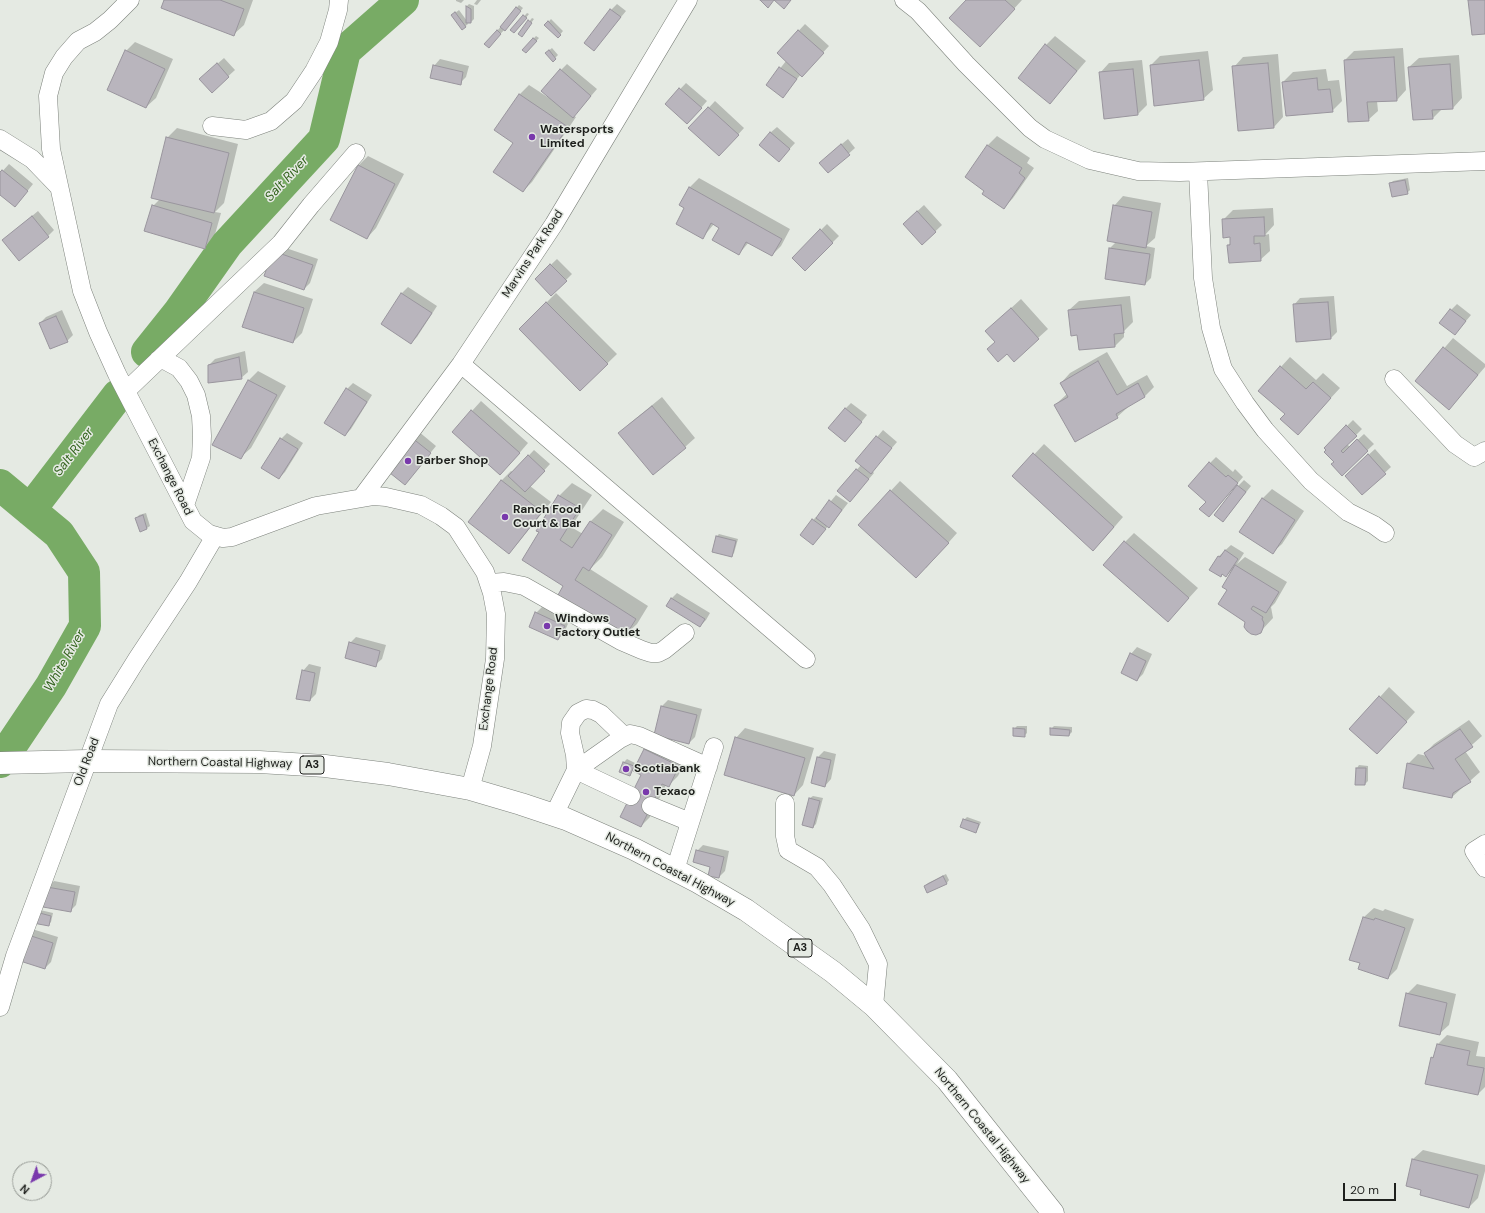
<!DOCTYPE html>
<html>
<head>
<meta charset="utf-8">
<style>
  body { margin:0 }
  #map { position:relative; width:1485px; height:1213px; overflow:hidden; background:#e5eae3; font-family:"DM Sans",sans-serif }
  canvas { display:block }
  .north { position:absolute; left:12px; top:1161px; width:40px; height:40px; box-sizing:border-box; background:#e5eae3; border:1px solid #959994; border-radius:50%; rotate:221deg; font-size:11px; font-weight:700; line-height:16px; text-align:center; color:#1e201d }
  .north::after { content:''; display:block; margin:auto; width:14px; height:18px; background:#7938ac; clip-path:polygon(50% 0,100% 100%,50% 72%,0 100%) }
  .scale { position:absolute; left:1343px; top:1183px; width:53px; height:18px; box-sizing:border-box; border:2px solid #1e201d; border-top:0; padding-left:5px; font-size:12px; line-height:14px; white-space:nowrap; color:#1e201d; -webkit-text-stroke:3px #e5eae3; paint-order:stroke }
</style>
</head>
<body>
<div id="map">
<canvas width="1485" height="1213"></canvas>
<div class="north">N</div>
<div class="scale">20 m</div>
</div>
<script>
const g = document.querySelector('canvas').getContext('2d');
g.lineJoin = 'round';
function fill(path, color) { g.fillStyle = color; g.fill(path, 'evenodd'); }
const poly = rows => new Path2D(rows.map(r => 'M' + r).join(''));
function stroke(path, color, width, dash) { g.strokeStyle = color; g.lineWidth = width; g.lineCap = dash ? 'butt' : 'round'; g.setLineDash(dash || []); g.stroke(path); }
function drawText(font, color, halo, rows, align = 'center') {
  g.font = font + ' "DM Sans",sans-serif'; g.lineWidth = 3; g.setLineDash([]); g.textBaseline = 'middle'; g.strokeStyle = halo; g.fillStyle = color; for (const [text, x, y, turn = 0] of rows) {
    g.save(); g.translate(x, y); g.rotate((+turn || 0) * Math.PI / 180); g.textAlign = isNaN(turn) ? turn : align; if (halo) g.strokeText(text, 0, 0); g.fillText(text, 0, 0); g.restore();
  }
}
fill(poly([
  [165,0,253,0,244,25,234,34],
  [456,0,464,0,461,3,456,1],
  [477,0,481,0,477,5,474,4],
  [967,0,1022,0,989,36],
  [469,4,474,6,474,19,471,22,467,22,468,24,462,29,455,13,459,10,467,21,467,6],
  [617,4,626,11,594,50,611,10],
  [519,5,523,8,507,27,489,46,486,44],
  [527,13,529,14,517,29,512,30],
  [532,18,534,19,524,33,519,34],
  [551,19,563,31,558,37,546,25],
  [805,24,829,46,808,69,801,74,783,97,767,85,786,61,778,53],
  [536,36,539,38,529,49,523,50],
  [1055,36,1086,61,1050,103,1046,45],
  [135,42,173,59,156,98,146,107,126,51],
  [552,48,558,55,553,60,546,53],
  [1403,48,1406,90,1397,100,1377,101,1378,111,1368,120,1345,60,1354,51],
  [1208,51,1213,90,1203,99,1151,65,1160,56],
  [1278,54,1283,117,1274,127,1239,130,1234,67,1243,57],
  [1459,55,1462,98,1453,108,1442,109,1433,118,1409,67,1419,58],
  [224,58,235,70,212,91,207,73],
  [440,59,469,66,466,77,460,83,434,66],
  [1142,60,1147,105,1138,114,1100,73,1109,63],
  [567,64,597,89,574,116,576,117,532,182,523,191,514,143,496,130,520,94,529,85,549,98,561,70],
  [1326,69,1328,81,1339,80,1342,101,1332,111,1283,82,1293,72],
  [686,83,707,101,693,117,666,104],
  [715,101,744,128,725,149,690,128],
  [777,127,795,143,785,154,770,133],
  [177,128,238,144,224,203,215,212,221,213,214,238,205,248,153,206,160,199,167,138],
  [997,136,1030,158,1027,163,1034,168,1013,198,1004,208,986,190,966,177,988,145],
  [848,139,855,148,828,172,826,157],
  [368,156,404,174,376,228,367,238,358,166],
  [9,164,33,184,21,199,0,194,0,174],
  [699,178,790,229,781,246,772,255,749,242,739,254,721,227,714,224,703,237,686,208,680,205,690,187],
  [1408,178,1410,190,1407,193,1391,183,1393,181],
  [1123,196,1161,203,1155,238,1146,246,1155,248,1151,278,1145,284,1110,248,1116,242,1114,206],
  [924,205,942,225,922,244,910,218],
  [1273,208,1274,225,1265,235,1269,234,1270,251,1260,260,1228,245,1231,243,1231,236,1223,220,1233,210],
  [38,211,54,230,48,236,3,240],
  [827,224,839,236,805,270,793,258],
  [280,246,318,259,310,283,304,289,266,276],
  [557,259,572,274,551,295,536,279],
  [264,283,313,299,302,333,293,342,254,292],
  [408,287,437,306,417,337,411,343,382,323,402,293],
  [556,293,617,354,580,390,520,329],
  [1130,296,1133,322,1124,331,1124,337,1115,346,1078,334,1069,310,1079,301],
  [1334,296,1337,332,1331,338,1294,305,1300,298],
  [1021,299,1048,329,1038,338,1007,352,988,349,996,341,996,322],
  [1457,304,1471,315,1455,334,1451,310],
  [62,310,73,335,67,341,40,323,46,317],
  [1453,338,1485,364,1485,367,1449,409,1416,381],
  [245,351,248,372,241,378,209,365,215,359],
  [1107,352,1127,386,1147,375,1154,387,1145,396,1126,407,1127,408,1117,417,1055,405,1067,394,1061,383,1070,373],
  [1290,357,1316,380,1323,373,1340,388,1307,424,1259,391],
  [258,371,286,386,251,448,241,457,248,381],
  [353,383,372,395,351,429,345,435,347,389],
  [662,397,695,438,685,447,653,474,620,433,629,424],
  [481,401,528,443,510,464,453,432],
  [851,403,867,415,851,435,845,409],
  [1353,420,1362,429,1347,444,1350,447,1364,434,1374,444,1342,474,1325,448],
  [883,430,897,442,872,471,874,473,850,501,838,491,861,465,857,461],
  [418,431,436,446,411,477,386,469],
  [287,433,303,443,285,472,279,478,281,439],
  [1044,444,1123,517,1103,540,1014,476],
  [1375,449,1391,467,1362,494,1352,470],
  [534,450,550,464,530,486,551,502,518,543,509,553,469,522,502,480,511,471,513,472],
  [1216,457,1233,472,1235,469,1243,477,1215,510,1207,502,1210,463],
  [1244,480,1251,486,1229,514,1238,486],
  [900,481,957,533,926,568,859,525],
  [572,483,592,495,571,527,583,534,591,521,603,509,624,522,602,557,590,569,648,606,637,624,624,636,565,586,541,532,538,530,559,496],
  [1272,489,1304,511,1282,544,1272,553,1262,499],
  [836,495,848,503,835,520,829,527,828,526,816,541,802,535,813,520,816,517,817,518],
  [146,513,150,526,147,528,137,518,139,515],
  [1134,533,1198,588,1168,621,1125,542],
  [719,534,738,539,734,553,732,555,716,537],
  [1231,545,1244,553,1237,564,1245,557,1287,582,1275,603,1271,607,1273,618,1260,632,1246,621,1229,590,1232,570,1226,576,1223,574,1220,576,1218,557],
  [677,593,710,613,706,620,700,626,671,599],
  [542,607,570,619,564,633,558,639,536,613],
  [356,637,386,645,382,659,375,665,350,643],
  [1137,647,1152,654,1143,674,1137,680,1122,673,1131,654],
  [309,664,321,667,316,694,310,700,303,671],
  [1389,687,1415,712,1386,744,1380,697],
  [668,700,702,709,695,737,689,743,662,706],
  [1469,720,1482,736,1465,751,1480,772,1452,797,1408,764,1418,754,1427,756,1425,753,1434,744],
  [1017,726,1027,726,1027,733,1024,736,1014,729],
  [1054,726,1072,727,1072,732,1069,735,1051,729],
  [745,728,814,748,803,785,794,795,736,738],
  [654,740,688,756,678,776,668,786,666,785,650,817,641,826,642,774,633,770,629,775,620,771,624,762,627,759,637,764,645,749],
  [824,751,836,754,831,779,825,786,818,757],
  [1359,765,1368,766,1368,781,1365,784,1357,768],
  [813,796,823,798,816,824,813,827,803,824,810,798],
  [967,817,981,822,978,829,975,831,964,820],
  [703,845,729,851,725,871,719,877,712,866,697,851],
  [946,874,949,880,947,883,928,892,925,886,928,883],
  [54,881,80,886,76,905,70,911,48,887],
  [1374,908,1383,911,1385,909,1414,919,1397,969,1388,978,1361,962,1364,917],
  [40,910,53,913,51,922,48,925,35,922],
  [32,929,58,937,51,962,45,968,18,960],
  [1417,984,1456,994,1449,1025,1439,1034,1407,994],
  [1447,1035,1479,1042,1476,1056,1485,1057,1485,1087,1478,1094,1432,1058,1435,1054,1438,1044],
  [1423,1150,1485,1165,1485,1171,1478,1198,1469,1207,1422,1189,1413,1159]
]), '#0003');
stroke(poly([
  [147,352,179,312,227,244,324,139,345,51,403,0],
  [0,485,59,534,84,572,85,626,51,686,0,762],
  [30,510,118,395]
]), '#78ab65', 32);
const building = poly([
  [164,0,220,0,244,9,234,36,161,8,164,0],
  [760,0,791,0,784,9,774,0,768,8,760,0],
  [966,0,1005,0,1015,9,980,47,949,18,966,0],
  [1468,0,1485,0,1485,34,1472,35,1468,0],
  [466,6,471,9,471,23,466,23,466,6],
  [516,7,521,11,505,31,500,27,516,7],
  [610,9,621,17,594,51,584,43,610,9],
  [455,12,466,27,462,30,451,15,455,12],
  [523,15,527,18,514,33,510,30,523,15],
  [528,20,532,23,522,37,518,34,528,20],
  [548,21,561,35,558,38,544,25,548,21],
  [497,30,501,34,489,48,484,44,497,30],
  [798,30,824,53,802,77,777,53,798,30],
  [533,38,537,41,526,53,522,50,533,38],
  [1045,44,1077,71,1050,104,1018,78,1045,44],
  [125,50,165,69,146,108,107,90,125,50],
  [549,50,556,59,553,62,545,53,549,50],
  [1394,57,1397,101,1367,102,1369,121,1348,122,1344,60,1394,57],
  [1199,60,1204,100,1154,106,1150,65,1199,60],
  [217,63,229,77,212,93,199,79,217,63],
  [1268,63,1274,128,1238,131,1232,66,1268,63],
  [1450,64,1453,109,1432,110,1433,119,1413,120,1408,67,1450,64],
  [433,65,463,72,461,85,430,78,433,65],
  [779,67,797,79,783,98,766,85,779,67],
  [560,69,591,96,573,118,541,91,560,69],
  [1133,69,1138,115,1104,119,1099,72,1133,69],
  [1317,78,1318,90,1330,89,1333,112,1286,116,1282,82,1317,78],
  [679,88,702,108,687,124,665,104,679,88],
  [519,94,568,127,523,192,493,172,513,143,494,130,519,94],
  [708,107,739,135,719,156,688,128,708,107],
  [770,132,790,149,779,162,759,145,770,132],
  [166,137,229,153,214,213,151,198,166,137],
  [841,144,850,155,828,173,819,163,841,144],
  [987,145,1022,168,1019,173,1025,178,1004,209,982,194,984,191,965,177,987,145],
  [358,165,395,184,367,239,330,220,358,165],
  [2,170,28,191,15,207,0,195,0,172,2,170],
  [1405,180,1408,194,1392,197,1389,183,1405,180],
  [689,187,782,239,772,256,746,242,739,255,712,240,719,228,711,223,703,239,676,224,684,208,679,205,689,187],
  [152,205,212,223,205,249,144,231,152,205],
  [1113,205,1152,212,1146,248,1107,241,1113,205],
  [917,211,936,232,922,245,903,224,917,211],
  [32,216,49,237,19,261,2,240,32,216],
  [1264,217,1265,236,1254,236,1254,244,1260,243,1261,261,1229,263,1227,245,1230,245,1230,237,1223,238,1222,219,1264,217],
  [820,229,833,243,805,271,792,258,820,229],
  [1109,248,1150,254,1145,285,1105,279,1109,248],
  [273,251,313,265,304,290,264,276,273,251],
  [550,264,567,281,551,296,535,279,550,264],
  [254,292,304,308,293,343,242,327,254,292],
  [401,293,432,313,411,344,381,324,401,293],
  [546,302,608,364,580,391,519,329,546,302],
  [1328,302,1331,339,1296,342,1293,304,1328,302],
  [1121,305,1124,333,1114,334,1115,347,1079,350,1077,335,1071,336,1068,310,1121,305],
  [1011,308,1039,339,1014,362,1007,354,998,362,987,349,995,342,985,331,1011,308],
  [1450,309,1466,321,1455,335,1439,323,1450,309],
  [56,316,68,342,50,349,39,323,56,316],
  [1443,347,1478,375,1449,410,1415,381,1443,347],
  [239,357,242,379,208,383,208,365,239,357],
  [1098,361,1117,395,1138,383,1145,397,1116,414,1118,418,1075,442,1054,405,1068,397,1060,383,1098,361],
  [1280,366,1306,389,1313,382,1331,398,1298,435,1280,419,1285,414,1258,391,1280,366],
  [248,380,277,395,241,459,212,445,248,380],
  [346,388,367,402,345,436,324,423,346,388],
  [652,406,686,448,653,475,618,433,652,406],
  [845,408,862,422,845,442,828,428,845,408],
  [471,410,520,453,500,475,452,432,471,410],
  [1346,425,1357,436,1341,451,1343,453,1357,439,1368,451,1342,476,1331,464,1334,462,1324,452,1326,450,1324,448,1346,425],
  [876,436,892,448,871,474,855,461,876,436],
  [411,437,431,453,405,485,385,469,411,437],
  [280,438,298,449,279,479,261,468,280,438],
  [1033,453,1114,527,1093,551,1012,476,1033,453],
  [1368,454,1386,474,1362,495,1345,476,1368,454],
  [528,455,545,471,525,492,508,476,528,455],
  [1209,462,1226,477,1228,475,1238,483,1209,517,1199,509,1206,502,1188,486,1209,462],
  [856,469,869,479,850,502,837,491,856,469],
  [501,480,542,512,509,554,468,522,501,480],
  [1237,485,1246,492,1223,522,1214,515,1237,485],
  [890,490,949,543,916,578,858,525,890,490],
  [558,495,580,508,560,540,572,548,590,521,612,535,589,571,583,567,575,580,636,619,624,638,558,595,563,586,522,560,539,532,536,531,558,495],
  [1262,498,1295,520,1273,554,1239,532,1262,498],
  [829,500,842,510,829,528,816,518,829,500],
  [143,515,147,529,140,532,135,518,143,515],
  [812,519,826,529,813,545,800,535,812,519],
  [716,536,736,541,732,557,712,552,716,536],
  [1124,541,1189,598,1168,622,1103,565,1124,541],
  [1225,550,1238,559,1226,577,1222,574,1221,577,1209,570,1218,556,1220,557,1225,550],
  [1235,565,1279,592,1266,613,1253,606,1251,609,1263,617,1262,619,1264,623,1263,628,1261,633,1256,635,1251,634,1247,631,1244,627,1245,622,1218,604,1227,590,1222,587,1235,565],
  [671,598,705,619,700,627,666,606,671,598],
  [535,612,565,626,558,640,529,627,535,612],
  [349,642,380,651,376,667,345,658,349,642],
  [1130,653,1146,661,1137,681,1121,673,1130,653],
  [302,670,315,673,310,701,296,699,302,670],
  [1379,696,1407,722,1377,754,1349,729,1379,696],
  [661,706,697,715,689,744,654,735,661,706],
  [1013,728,1025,729,1025,737,1013,736,1013,728],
  [1050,728,1070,730,1069,736,1050,735,1050,728],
  [1460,729,1473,747,1455,759,1471,782,1453,793,1452,798,1403,788,1407,763,1434,769,1424,753,1460,729],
  [735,737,805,758,794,796,724,775,735,737],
  [644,749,679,766,669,787,662,784,641,827,620,817,641,775,633,771,644,749],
  [817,757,831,760,825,787,811,783,817,757],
  [623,762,634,766,630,776,619,772,623,762],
  [1356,768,1366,768,1365,785,1355,785,1356,768],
  [809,798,820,801,813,828,802,825,809,798],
  [963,819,979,824,976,833,960,827,963,819],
  [696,850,724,857,719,878,708,876,710,867,693,862,696,850],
  [943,876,947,884,927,893,924,886,943,876],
  [47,887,75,892,71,912,43,907,47,887],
  [36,912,51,916,49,926,33,923,36,912],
  [1363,917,1374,920,1375,918,1405,928,1388,979,1358,969,1360,963,1349,960,1363,917],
  [25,934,53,943,45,969,17,960,25,934],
  [1406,993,1447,1003,1440,1035,1399,1026,1406,993],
  [1437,1044,1470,1051,1467,1065,1484,1068,1478,1095,1425,1084,1431,1057,1433,1058,1437,1044],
  [1412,1159,1478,1175,1469,1208,1420,1195,1421,1190,1406,1186,1412,1159]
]);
fill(building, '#b9b5bd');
stroke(building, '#99959d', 1);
const minor = poly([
  [130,0,110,20,95,32,78,41,64,57,54,73,48,96,51,149,82,291,98,332,117,374,193,521,209,534,223,538,232,537,316,506,374,496,386,497,421,505,441,516,456,527,485,572,492,593,496,614,495,659,482,746,470,789],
  [904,0,918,11,966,64,1030,128,1045,139,1090,160,1138,171,1180,172,1485,161],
  [212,126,246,130,271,121,294,101,314,71,329,42,338,10,339,0],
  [0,139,32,159,59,187],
  [1198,172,1203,278,1211,328,1223,369,1245,403,1265,430,1311,481,1348,512,1374,525,1385,533],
  [159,359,166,361,179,368,189,381,196,395,201,416,202,436,201,458,185,505],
  [461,364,806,659],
  [1394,379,1455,444,1474,457,1485,451],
  [126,391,281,243,311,205,356,153],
  [362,497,461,364,554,224,688,0],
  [490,583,504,582,524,586,621,641,642,650,651,653,658,653,664,650,685,633],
  [631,796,576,770,620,739,630,734,639,736,708,767],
  [785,803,785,836,788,850,817,867,832,885,861,929,878,964,874,1006],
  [651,806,690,822],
  [554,815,576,770,575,755,570,733,571,723,578,713,586,709,593,710,601,714,624,736],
  [1485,844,1474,851,1485,868],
  [675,870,714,747],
  [0,1007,15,956,109,704,137,659,188,582,215,536]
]);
const major = poly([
  [87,761,259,762,325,766,388,774,470,789,521,804,566,819,634,849,698,882,746,910,833,972,874,1006,947,1080,1053,1213]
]);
stroke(minor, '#7d827c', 19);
stroke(major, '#7d827c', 23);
stroke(minor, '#fff', 18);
stroke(major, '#fff', 22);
const majorBridge = poly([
  [0,763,87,761]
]);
stroke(majorBridge, '#7d827c', 23, []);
stroke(majorBridge, '#fff', 22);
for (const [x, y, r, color] of [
  [532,137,4,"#7938ac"],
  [408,461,4,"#7938ac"],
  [505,517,4,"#7938ac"],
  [547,626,4,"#7938ac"],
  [626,769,4,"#7938ac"],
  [646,792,4,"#7938ac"]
]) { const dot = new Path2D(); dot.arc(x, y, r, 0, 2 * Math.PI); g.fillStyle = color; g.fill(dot); stroke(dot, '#e5eae3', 1.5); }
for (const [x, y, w] of [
  [312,765,24],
  [800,948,24]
]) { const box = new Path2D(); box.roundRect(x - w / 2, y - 9, w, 18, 3); g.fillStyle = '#e5eae3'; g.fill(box); stroke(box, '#1e201d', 1); }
drawText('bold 11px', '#1e201d', null, [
  ["A3",312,765],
  ["A3",800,948]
]);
drawText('bold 12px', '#1e201d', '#e5eae3', [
  ["Watersports",540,130],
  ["Limited",540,144],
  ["Barber Shop",416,461],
  ["Ranch Food",513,510],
  ["Court & Bar",513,524],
  ["Windows",555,619],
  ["Factory Outlet",555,633],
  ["Scotiabank",634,769],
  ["Texaco",654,792]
], 'left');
drawText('12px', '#1e201d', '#e5eae3', [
  ["Marvins Park Road",533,254,-57],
  ["Exchange Road",170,477,63],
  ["Exchange Road",489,689,-83],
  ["Old Road",87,762,-69],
  ["Northern Coastal Highway",220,763,1],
  ["Northern Coastal Highway",670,870,28],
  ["Northern Coastal Highway",982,1126,51]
]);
drawText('italic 13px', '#33631d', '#e5eae3', [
  ["Salt River",287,179,-47],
  ["Salt River",74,452,-53],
  ["White River",65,661,-60]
]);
</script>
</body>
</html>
